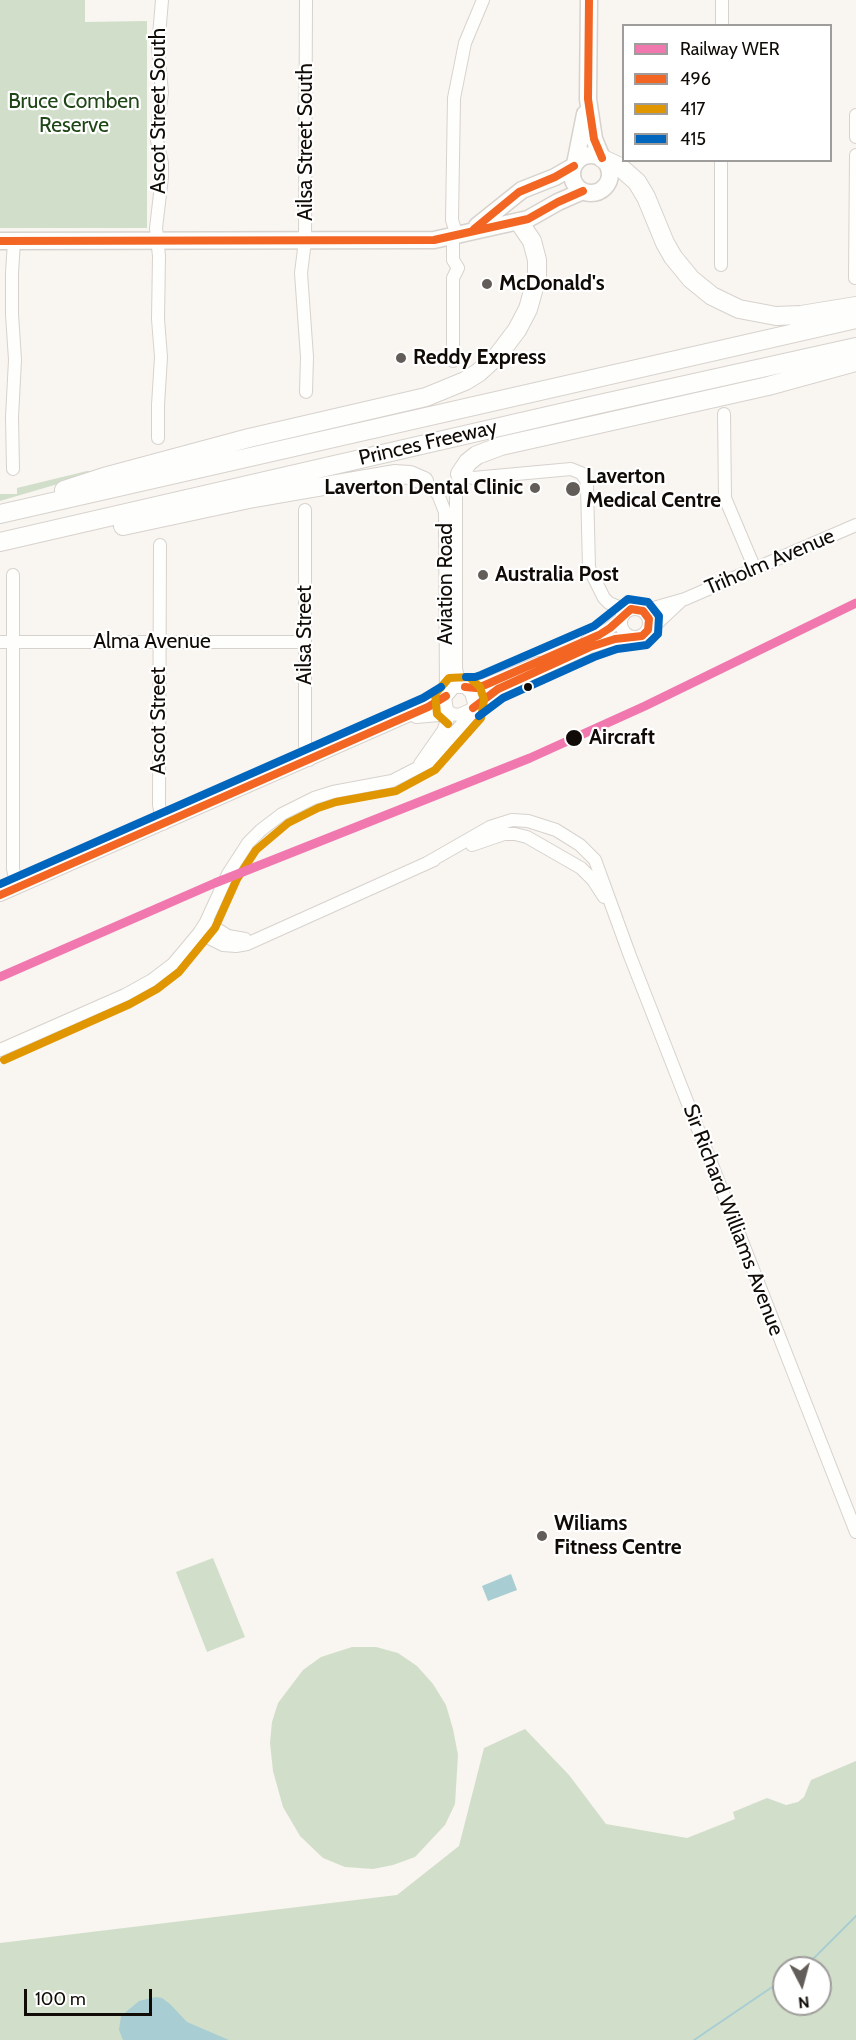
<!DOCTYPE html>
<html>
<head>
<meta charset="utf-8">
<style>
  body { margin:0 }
  #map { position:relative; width:856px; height:2040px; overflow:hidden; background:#f9f5f0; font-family:Cabin,sans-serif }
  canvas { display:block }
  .legend { position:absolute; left:622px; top:24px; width:210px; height:138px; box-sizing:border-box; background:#fff; border:2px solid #9f9d9b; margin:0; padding:8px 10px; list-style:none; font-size:18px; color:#100b06 }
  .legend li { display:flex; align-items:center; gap:12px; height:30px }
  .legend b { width:30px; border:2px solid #9f9d9b }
  .north { position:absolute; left:772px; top:1956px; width:60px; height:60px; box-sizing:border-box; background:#fff; border:2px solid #9f9d9b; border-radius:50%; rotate:174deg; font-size:16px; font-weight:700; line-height:24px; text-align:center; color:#100b06 }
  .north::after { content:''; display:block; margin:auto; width:21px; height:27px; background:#625d58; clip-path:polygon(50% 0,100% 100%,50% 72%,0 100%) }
  .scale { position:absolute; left:24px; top:1989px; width:128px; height:27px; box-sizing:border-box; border:3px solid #100b06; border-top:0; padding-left:8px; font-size:18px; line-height:21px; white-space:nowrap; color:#100b06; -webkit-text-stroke:4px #fff; paint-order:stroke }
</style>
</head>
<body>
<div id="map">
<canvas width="856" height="2040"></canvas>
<ul class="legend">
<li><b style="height:8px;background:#f178af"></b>Railway WER</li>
<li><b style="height:8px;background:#f26522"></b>496</li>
<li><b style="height:8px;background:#e09601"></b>417</li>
<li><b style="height:8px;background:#0065bd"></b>415</li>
</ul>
<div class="north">N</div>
<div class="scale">100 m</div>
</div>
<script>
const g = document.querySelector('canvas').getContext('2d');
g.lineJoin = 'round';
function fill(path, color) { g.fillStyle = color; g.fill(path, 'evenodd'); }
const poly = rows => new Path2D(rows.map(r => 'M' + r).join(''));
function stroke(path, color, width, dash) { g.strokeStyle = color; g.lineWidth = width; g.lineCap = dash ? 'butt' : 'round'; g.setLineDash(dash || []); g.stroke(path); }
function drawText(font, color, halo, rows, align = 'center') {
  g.font = font + ' Cabin,sans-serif'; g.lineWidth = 4.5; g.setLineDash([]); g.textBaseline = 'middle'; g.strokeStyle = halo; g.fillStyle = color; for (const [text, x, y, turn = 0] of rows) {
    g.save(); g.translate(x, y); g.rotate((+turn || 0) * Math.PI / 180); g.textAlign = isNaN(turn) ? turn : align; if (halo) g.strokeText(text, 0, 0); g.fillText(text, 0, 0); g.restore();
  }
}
fill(poly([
  [0,0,85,0,85,22,147,21,147,228,0,228],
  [87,471,102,471,0,501,0,494,17,494,17,488],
  [213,1558,245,1637,207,1652,176,1572],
  [352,1647,376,1647,398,1653,417,1666,433,1684,446,1705,453,1729,458,1755,455,1804,445,1825,415,1857,393,1865,373,1869,345,1867,323,1858,300,1836,283,1807,273,1771,270,1743,272,1722,278,1703,303,1670,321,1657],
  [525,1729,569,1775,606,1824,687,1838,735,1819,733,1812,767,1798,786,1805,798,1802,804,1797,811,1780,856,1761,856,2040,0,2040,0,1943,397,1895,459,1846,484,1748],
  [784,1968,820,1968,820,2004,784,2004]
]), '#d1dfca');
fill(poly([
  [511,1574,517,1590,488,1601,482,1586],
  [156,1997,162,1998,170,2004,187,2022,229,2040,123,2040,119,2030,121,2016,139,2001]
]), '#a8cdd2');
stroke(poly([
  [800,1968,815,1957,856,1916],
  [694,2040,784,1979]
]), '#a8cdd2', 2);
const minor = poly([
  [722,26,722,0],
  [856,115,856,137],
  [457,236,452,220,454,98,465,43,483,0],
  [453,237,453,260,458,268,453,278,453,361],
  [721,265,721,160],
  [855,278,856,155],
  [306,392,307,357,301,273,305,241,306,0],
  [724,414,725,498,755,569],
  [158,438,158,405,161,357,158,319,159,256,156,228,162,177,162,163,156,136,162,93,158,48,162,0],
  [13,469,12,417,15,360,12,314,12,273,14,241],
  [424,481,438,494,445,512,446,695],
  [305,510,305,745,309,760],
  [160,545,159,805,163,824],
  [13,575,13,869,17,887],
  '621 623a14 14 0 1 1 28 0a14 14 0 1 1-28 0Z',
  [643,611,685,599,856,525],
  [648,632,681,601],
  [587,641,610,628,621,619],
  [0,642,305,642],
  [464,687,458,679,456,668,456,489,460,474,473,478,571,469,581,473,586,480,587,486,589,568,604,598,609,603,621,608,622,616],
  [465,687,482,686,538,663],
  [473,708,498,689,590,647,615,639,636,638],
  [416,717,439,715,449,712],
  [420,764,443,731,450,713],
  [472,845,504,834,515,834,527,837,581,868,593,880,604,897],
  [427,863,490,827,512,820,528,821,556,830,580,845,595,860,630,956,856,1532],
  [0,895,428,707,446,696],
  [206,922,228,936,245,939],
  [199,933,223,945,236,946,247,944,434,860],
  [0,1050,125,995,152,980,173,964,199,933,206,922,228,874,248,843,261,830,282,814,314,798,333,792,392,781,429,762,471,714,474,703,471,693,465,687,454,687,445,698,447,710,452,714,459,715,472,709]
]);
const major = poly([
  [589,0,588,99,594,139,602,158],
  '572 174a19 19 0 1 1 38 0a19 19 0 1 1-38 0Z',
  [575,164,585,114],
  [477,226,522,190,555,177,574,166],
  [0,241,434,240,528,219,558,202,583,191]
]);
const highway = poly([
  [603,159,620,167,637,182,646,197,665,243,673,257,691,279,712,296,739,309,776,316,801,315,856,306],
  [460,474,468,462,477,455,501,446,768,386,856,362],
  [64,490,104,477,249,438,426,397,465,381,478,373,498,355,517,330,528,309,537,277,537,260,532,241,519,222],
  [0,514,856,319],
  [123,526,249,499,394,474,410,475,424,481],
  [0,542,595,405,856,347]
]);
stroke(minor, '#d7d2cd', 14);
stroke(major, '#d7d2cd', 19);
stroke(highway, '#d7d2cd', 20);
stroke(minor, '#fefefd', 12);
stroke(major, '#fefefd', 16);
stroke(highway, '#fefefd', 18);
stroke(poly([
  [589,0,588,99,594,139,602,158],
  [474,229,519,192,555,177,574,166],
  [0,241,434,240,528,219,558,202,583,191],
  [465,687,476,688,485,685,599,635,610,628,631,609,643,611,649,619,648,630,642,636,615,639,590,647,498,689,473,708],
  [0,895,428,707,446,696]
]), '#f26522', 8);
stroke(poly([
  [4,1060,130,1004,157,989,179,972,215,928,237,879,256,850,288,823,318,808,336,802,396,791,435,770,481,718,484,700,480,687,469,677,449,678,435,694,437,714,448,724]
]), '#e09601', 8);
stroke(poly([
  [466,677,475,677,481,675,594,626,628,599,648,602,659,616,658,634,647,645,617,649,594,657,503,698,479,716],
  [0,884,423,698,441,687]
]), '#0065bd', 8);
stroke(poly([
  [0,977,215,883,530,758,645,706,856,603]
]), '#f178af', 9);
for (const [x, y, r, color] of [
  [487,284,6,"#625d58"],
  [401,358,6,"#625d58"],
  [535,488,6,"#625d58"],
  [573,489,8,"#625d58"],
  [483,575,6,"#625d58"],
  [528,687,5,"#100b06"],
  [574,738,9,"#100b06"],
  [542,1536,6,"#625d58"]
]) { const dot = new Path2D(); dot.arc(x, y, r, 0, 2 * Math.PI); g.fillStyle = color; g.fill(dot); stroke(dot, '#fff', 2); }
drawText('21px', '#1f4616', '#fff', [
  ["Bruce Comben",74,102],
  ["Reserve",74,126]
]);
drawText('21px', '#100b06', '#fff', [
  ["Ascot Street South",159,111,-90],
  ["Ailsa Street South",306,142,-90],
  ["Princes Freeway",428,443,-13],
  ["Triholm Avenue",770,562,-23],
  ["Aviation Road",446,584,-90],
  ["Ailsa Street",305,635,-90],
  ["Alma Avenue",152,642],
  ["Ascot Street",159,721,-90],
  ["Sir Richard Williams Avenue",733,1220,69]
]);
drawText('bold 21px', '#100b06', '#fff', [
  ["McDonald's",499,284],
  ["Reddy Express",413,358],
  ["Laverton",586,477],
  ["Medical Centre",586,501],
  ["Laverton Dental Clinic",523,488,"right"],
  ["Australia Post",495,575],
  ["Wiliams",554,1524],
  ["Fitness Centre",554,1548]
], 'left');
drawText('bold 21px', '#100b06', '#fff', [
  ["Aircraft",589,738]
], 'left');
</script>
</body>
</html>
